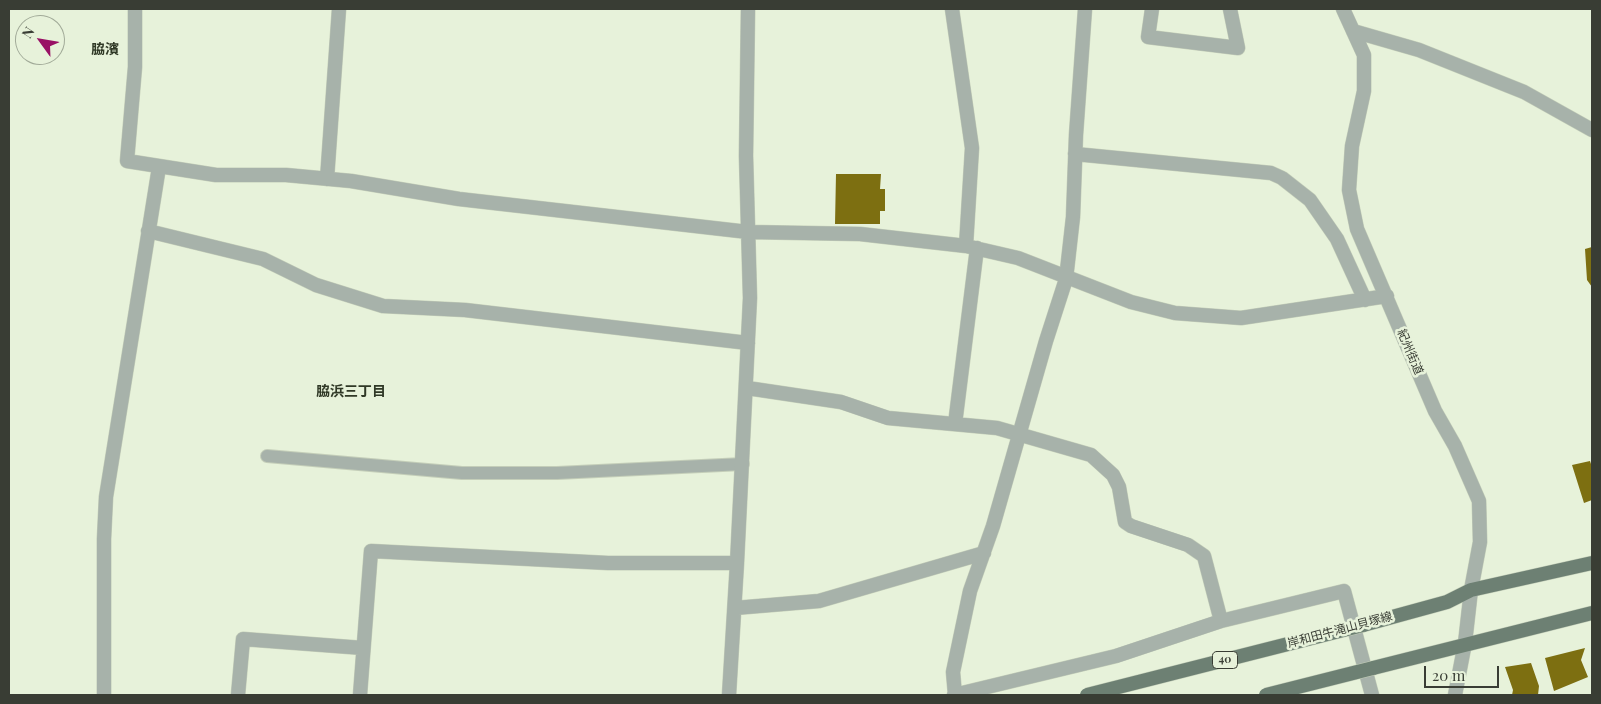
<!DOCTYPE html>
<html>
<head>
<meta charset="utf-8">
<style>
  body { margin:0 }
  #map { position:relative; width:1601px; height:704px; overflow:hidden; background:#e7f2da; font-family:"Playfair Display",serif }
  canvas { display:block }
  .frame { position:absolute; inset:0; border:10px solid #393d34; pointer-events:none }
  .north { position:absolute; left:15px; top:15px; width:50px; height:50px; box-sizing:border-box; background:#e7f2da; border:1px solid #a1aa98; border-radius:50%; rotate:302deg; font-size:14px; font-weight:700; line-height:20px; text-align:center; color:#393d34 }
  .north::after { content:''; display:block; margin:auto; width:18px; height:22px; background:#991165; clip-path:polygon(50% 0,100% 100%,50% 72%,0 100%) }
  .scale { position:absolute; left:1424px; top:666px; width:75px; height:22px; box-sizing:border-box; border:2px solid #393d34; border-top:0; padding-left:6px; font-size:15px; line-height:18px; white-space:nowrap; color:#393d34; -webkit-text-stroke:4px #e7f2da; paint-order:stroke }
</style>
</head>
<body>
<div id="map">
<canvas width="1601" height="704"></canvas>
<div class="frame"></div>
<div class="north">N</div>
<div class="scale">20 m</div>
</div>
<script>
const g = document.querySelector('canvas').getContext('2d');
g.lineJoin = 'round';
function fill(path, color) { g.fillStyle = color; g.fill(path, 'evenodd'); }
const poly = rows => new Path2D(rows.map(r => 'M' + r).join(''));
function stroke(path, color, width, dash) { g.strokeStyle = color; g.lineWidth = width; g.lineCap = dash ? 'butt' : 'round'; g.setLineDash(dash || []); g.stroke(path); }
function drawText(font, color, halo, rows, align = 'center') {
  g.font = font + ' "Playfair Display","Noto Sans JP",serif'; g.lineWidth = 5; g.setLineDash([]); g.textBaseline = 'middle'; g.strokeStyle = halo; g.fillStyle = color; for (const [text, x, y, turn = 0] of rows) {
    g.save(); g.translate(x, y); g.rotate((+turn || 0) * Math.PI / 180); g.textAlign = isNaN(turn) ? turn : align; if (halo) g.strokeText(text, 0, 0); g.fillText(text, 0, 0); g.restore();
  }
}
fill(poly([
  [836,174,881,174,880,189,885,189,885,211,880,211,880,224,835,224],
  [1592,247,1592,287,1587,280,1585,249],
  [1590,461,1592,467,1592,500,1584,503,1572,465],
  [1585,648,1581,660,1588,677,1554,691,1545,658],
  [1531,663,1539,686,1538,695,1512,695,1513,690,1505,667]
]), '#7d6f11');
const service = poly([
  [267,456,462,473,557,473,743,464]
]);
const minor = poly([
  [135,9,135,67,127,161,216,175,286,175,351,181,459,199,748,232,860,234,966,246,1018,258,1131,302,1175,313,1241,318,1387,296],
  [952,9,972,148,966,246],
  [1152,9,1148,37,1238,48,1230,9],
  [1343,9,1364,55,1364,91,1352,146,1349,190,1357,229,1435,411,1455,446,1479,501,1480,542,1471,590,1465,643,1455,695],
  [1353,31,1419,50,1524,92,1592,130],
  [1075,154,1271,173,1282,178,1310,200,1337,239,1365,300],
  [327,179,339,9],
  [148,231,263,259,316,285,383,306,465,310,748,343],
  [747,388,841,402,888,418,997,428,1091,455,1113,475,1119,487,1125,522,1131,526,1188,545,1204,556,1221,621],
  [955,424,977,248],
  [735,608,819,601,984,553],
  [104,695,104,539,106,497,159,167],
  [238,695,243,639,363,648],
  [360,695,371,551,608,563,737,563],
  [729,695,737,563,750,298,746,156,748,9],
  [954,695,1116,656,1221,621,1344,591,1372,695],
  [955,695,953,672,970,591,993,526,1046,341,1066,279,1073,217,1076,135,1085,9]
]);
const primary = poly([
  [1363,625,1447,602,1471,590,1592,563],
  [1373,668,1592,613]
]);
stroke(service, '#c4ceb9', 14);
stroke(minor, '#c4ceb9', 15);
stroke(primary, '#c4ceb9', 15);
stroke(service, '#a7b2aa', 12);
stroke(minor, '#a7b2aa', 14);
stroke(primary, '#6d8073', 14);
const primaryBridge = poly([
  [1087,695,1363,625],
  [1266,695,1373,668]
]);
stroke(primaryBridge, '#c4ceb9', 15, []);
stroke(primaryBridge, '#6d8073', 14);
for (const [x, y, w] of [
  [1225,660,25]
]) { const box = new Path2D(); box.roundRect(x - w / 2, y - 8.5, w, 17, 4); g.fillStyle = '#e7f2da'; g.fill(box); stroke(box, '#393d34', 1); }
drawText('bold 11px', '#393d34', null, [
  ["40",1225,660]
]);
drawText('12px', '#393d34', '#e7f2da', [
  ["紀州街道",1410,352,67],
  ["岸和田牛滝山貝塚線",1340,630,-15]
]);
drawText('bold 14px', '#303926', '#e7f2da', [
  ["脇濱",105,50],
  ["脇浜三丁目",351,392]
]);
</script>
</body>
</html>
